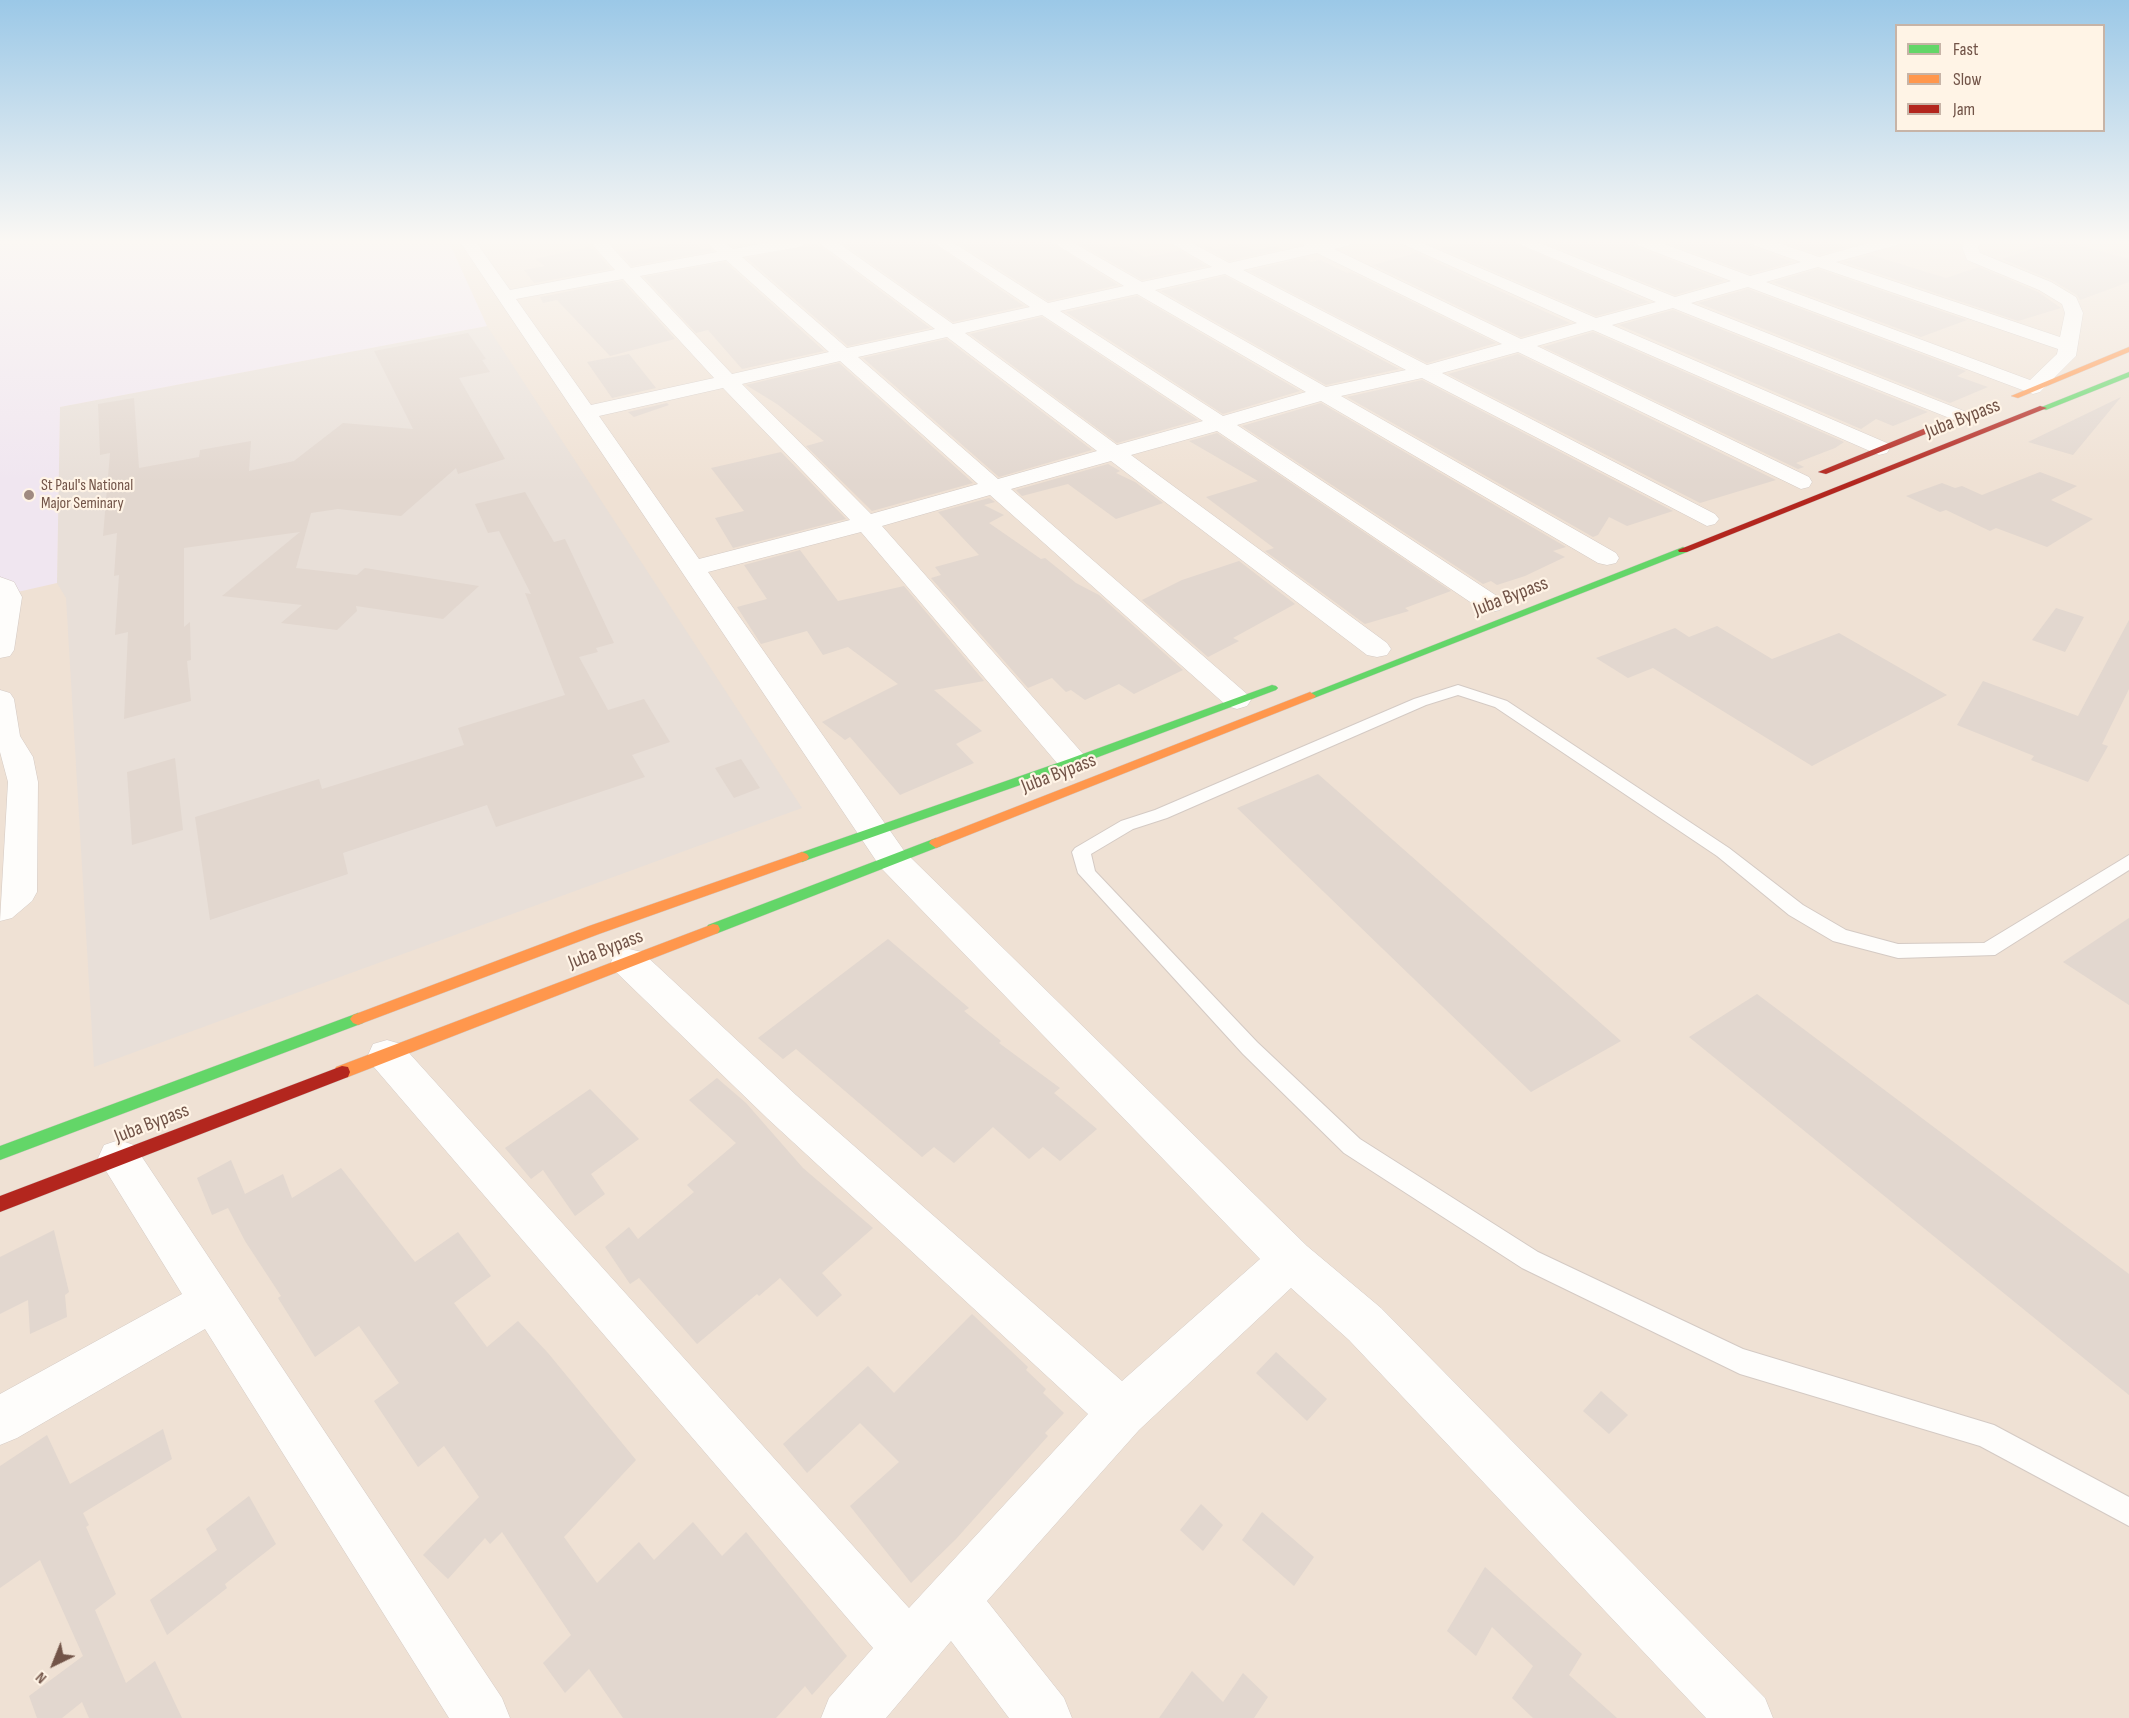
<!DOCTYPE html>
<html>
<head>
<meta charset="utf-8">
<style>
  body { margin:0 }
  #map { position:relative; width:2129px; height:1718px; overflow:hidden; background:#f6efe7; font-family:"Sofia Sans Condensed",sans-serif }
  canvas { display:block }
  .legend { position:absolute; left:1895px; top:24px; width:210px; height:108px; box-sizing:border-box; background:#fff4e6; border:2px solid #c7b4a7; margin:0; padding:8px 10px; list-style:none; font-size:18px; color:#725448 }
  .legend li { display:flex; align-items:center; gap:12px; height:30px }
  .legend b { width:30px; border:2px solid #c7b4a7 }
  .north { position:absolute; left:24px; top:1634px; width:60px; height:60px; -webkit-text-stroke:4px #fff4e6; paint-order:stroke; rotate:223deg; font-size:16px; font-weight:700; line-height:24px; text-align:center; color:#725448 }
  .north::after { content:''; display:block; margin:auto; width:21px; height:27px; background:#725448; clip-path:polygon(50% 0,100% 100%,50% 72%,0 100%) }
</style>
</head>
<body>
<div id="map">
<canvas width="2129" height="1718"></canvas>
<ul class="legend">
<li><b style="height:8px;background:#63d668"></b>Fast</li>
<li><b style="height:8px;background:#ff974d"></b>Slow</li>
<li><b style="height:8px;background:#b3261e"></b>Jam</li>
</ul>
<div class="north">N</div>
</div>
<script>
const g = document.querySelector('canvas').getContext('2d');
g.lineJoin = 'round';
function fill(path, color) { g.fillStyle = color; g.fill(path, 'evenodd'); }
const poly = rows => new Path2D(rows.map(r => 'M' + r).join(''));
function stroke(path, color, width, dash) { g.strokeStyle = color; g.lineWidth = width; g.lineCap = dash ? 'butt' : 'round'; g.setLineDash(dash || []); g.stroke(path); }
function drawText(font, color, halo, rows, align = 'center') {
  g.font = font + ' "Sofia Sans Condensed",sans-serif'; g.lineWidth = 4.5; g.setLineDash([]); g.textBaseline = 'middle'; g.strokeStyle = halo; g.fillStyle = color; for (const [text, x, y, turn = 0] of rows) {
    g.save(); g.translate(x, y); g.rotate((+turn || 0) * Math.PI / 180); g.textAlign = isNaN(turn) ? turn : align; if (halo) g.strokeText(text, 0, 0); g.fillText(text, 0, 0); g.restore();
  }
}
fill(poly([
  [0,242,2129,242,2129,1718,0,1718]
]), '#efe1d4');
fill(poly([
  [487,326,802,808,94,1067,66,598,57,583,60,407]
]), '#e8dfd8');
fill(poly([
  [0,242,449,242,487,326,60,407,57,583,0,596]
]), '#f0e6f0');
fill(poly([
  [686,242,695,242,701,249,710,248,712,251,632,266,620,253],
  [841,242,931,242,1024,306,953,322],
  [957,242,1050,242,1118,285,1048,301],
  [1077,242,1097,242,1109,248,1124,245,1145,257,1180,251,1206,266,1142,280],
  [1468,242,1512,242,1649,302,1596,316,1440,248],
  [1544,242,1633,242,1636,247,1724,281,1675,295],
  [1666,242,1749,242,1752,247,1793,262,1750,274],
  [1784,242,1831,242,1846,247,1819,255],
  [2053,242,2068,242,2129,259,2129,282,2080,300,2077,295,2052,280,2002,259],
  [1234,243,1256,250,1275,246,1282,249,1229,261,1204,247,1209,246,1216,250],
  [817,244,930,328,848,346,747,258],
  [588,247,594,250,611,269,534,283,524,270,545,266,535,259],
  [1416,253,1570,323,1521,337,1373,265],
  [1871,255,1946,278,1979,267,2038,292,2061,308,2018,321,1844,262],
  [1304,258,1311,262,1320,260,1347,273,1351,272,1496,343,1427,363,1249,271],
  [725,262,824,351,742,369,708,330,696,333,644,277],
  [1818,269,1967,320,1921,337,1773,282],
  [1225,276,1399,369,1326,385,1161,291],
  [622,281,675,339,610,356,557,300,543,303,540,297],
  [1748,289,1966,371,1957,376,1988,387,1950,403,1698,303],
  [1137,296,1300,391,1223,414,1066,312],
  [1673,310,1928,412,1893,426,1876,419,1861,429,1619,325],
  [1042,317,1198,420,1117,443,970,334],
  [1593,332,1844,442,1835,448,1796,463,1804,467,1798,469,1543,347],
  [468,333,486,359,482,360,490,372,459,378,505,459,458,474,456,468,401,516,338,509,311,513,296,568,357,575,365,568,479,586,443,619,356,606,357,611,337,630,281,623,302,605,222,596,300,532,184,548,184,627,190,622,191,660,187,661,191,701,124,719,128,632,115,635,119,575,114,576,117,533,103,536,110,453,100,455,98,404,134,398,139,468,199,457,200,450,251,441,249,471,294,461,343,423,413,429,374,351],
  [946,339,1092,450,999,477,863,358],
  [629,354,656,388,612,398,587,362],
  [1518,354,1776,480,1700,503,1448,374],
  [839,363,973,483,872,511,806,446,824,441,777,404,746,385],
  [1422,380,1673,511,1627,526,1609,517,1598,535,1593,537,1347,397],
  [2121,397,2073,455,2028,442],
  [667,403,669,405,634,417,628,412],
  [1321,403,1566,547,1553,551,1565,557,1525,576,1497,585,1491,581,1483,584,1242,426],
  [1217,433,1451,591,1405,608,1409,611,1365,624,1265,551,1274,548,1206,497,1258,481,1189,441],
  [781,452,846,519,733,548,715,518,744,511,711,468],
  [1108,464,1120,471,1116,473,1135,482,1163,503,1116,519,1068,484,1022,496,1016,490],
  [2040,472,2077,486,2051,500,2093,519,2047,547,1996,528,1990,531,1946,510,1940,512,1906,496,1942,483,1955,488,1962,486,1982,495],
  [525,492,554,542,565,539,614,643,596,648,598,652,579,657,608,710,644,699,670,742,632,755,645,777,496,827,487,805,343,853,348,874,210,920,195,817,319,779,322,789,464,745,458,728,565,695,525,593,531,594,499,531,488,533,475,504],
  [989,498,995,502,984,505,1004,515,989,523,1041,559,1045,558,1076,583,1099,595,1183,670,1134,694,1119,684,1085,700,1071,690,1066,692,1052,678,1028,688,931,578,941,575,935,567,979,555,938,512],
  [800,550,838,601,904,586,984,681,934,690,982,731,956,744,974,763,900,795,850,737,845,740,822,722,898,684,848,647,823,655,807,631,761,644,737,607,767,599,744,565],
  [1239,561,1295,604,1233,638,1239,641,1208,657,1142,600,1182,580],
  [2056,608,2084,617,2065,652,2032,640],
  [2129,620,2129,689,2102,744,2108,746,2088,782,2031,760,2034,756,1957,725,1983,681,2078,716],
  [1717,626,1772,659,1839,633,1947,695,1812,766,1653,668,1628,678,1596,658,1675,628,1689,637],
  [175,758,183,830,132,845,127,772],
  [741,759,760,788,734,798,715,768],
  [1318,774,1621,1041,1531,1092,1237,808],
  [2129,918,2129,1005,2063,962],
  [888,939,969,1008,964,1011,1001,1041,999,1043,1060,1088,1054,1093,1097,1129,1060,1161,1043,1147,1029,1159,993,1127,954,1163,934,1147,922,1157,796,1049,783,1059,758,1038],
  [1757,994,2129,1274,2129,1395,1689,1037],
  [717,1078,746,1103,803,1168,873,1228,822,1273,842,1295,817,1317,780,1278,759,1296,757,1294,697,1344,639,1278,630,1284,605,1247,629,1227,638,1239,694,1192,687,1185,736,1143,689,1100],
  [590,1089,639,1139,591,1174,605,1194,575,1216,543,1170,531,1179,505,1148],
  [231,1160,245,1194,283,1174,292,1198,341,1168,415,1262,458,1232,491,1276,454,1303,487,1347,518,1321,548,1353,636,1460,564,1537,597,1583,639,1542,654,1560,693,1522,722,1556,746,1532,847,1656,812,1695,805,1686,776,1718,623,1718,589,1669,565,1693,543,1663,571,1635,502,1532,490,1544,485,1538,448,1579,423,1555,479,1497,444,1446,418,1467,374,1401,399,1383,359,1326,315,1357,278,1298,281,1296,245,1241,228,1208,212,1215,197,1178],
  [54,1230,69,1292,65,1295,67,1317,30,1334,28,1300,0,1314,0,1257],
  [972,1314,1028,1367,1026,1370,1046,1389,1043,1393,1064,1413,1045,1433,1048,1436,956,1539,911,1583,850,1506,899,1462,860,1423,807,1473,783,1444,868,1366,894,1393],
  [1276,1352,1327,1399,1307,1421,1256,1373],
  [1601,1391,1628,1415,1609,1434,1583,1411],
  [163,1429,172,1459,83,1513,89,1525,86,1527,116,1594,95,1610,126,1683,155,1661,182,1718,89,1718,82,1702,62,1718,37,1718,29,1696,83,1656,40,1560,0,1588,0,1466,47,1435,70,1484],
  [249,1496,276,1544,225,1584,227,1588,167,1635,150,1600,217,1550,206,1529],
  [1201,1504,1223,1525,1203,1551,1180,1530],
  [1262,1512,1314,1557,1294,1586,1242,1540],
  [1485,1567,1582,1654,1569,1675,1617,1718,1533,1718,1512,1698,1533,1666,1492,1627,1476,1656,1447,1631],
  [1192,1671,1223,1702,1243,1673,1268,1697,1254,1718,1159,1718]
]), '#e2d7cf');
const lane = poly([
  [1458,685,1507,701,1729,848,1803,905,1846,930,1898,944,1984,943,2129,855,2129,870,1995,955,1898,958,1833,941,1789,915,1717,856,1495,707,1458,695,1426,705,1167,818,1133,829,1091,854,1095,871,1257,1042,1360,1139,1538,1252,1743,1349,1994,1425,2129,1497,2129,1526,1980,1446,1740,1374,1522,1268,1344,1153,1243,1054,1078,873,1072,852,1075,848,1121,821,1155,810,1414,699,1458,685]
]);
const street = poly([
  [460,242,476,242,510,290,615,270,590,242,607,242,631,268,717,252,707,242,725,242,733,249,772,242,808,242,800,247,742,257,847,348,935,329,818,242,837,242,953,324,1030,307,933,242,952,242,1048,303,1124,286,1052,242,1072,242,1142,282,1212,267,1169,242,1190,242,1229,263,1304,246,1304,242,1352,242,1350,245,1334,249,1521,339,1577,323,1398,242,1420,242,1596,318,1656,302,1514,242,1537,242,1675,297,1731,281,1637,245,1635,242,1659,242,1750,276,1801,262,1753,245,1751,242,1776,242,1819,257,1872,242,1899,242,1897,245,1836,262,2060,337,2065,313,2062,304,2039,290,1967,260,1962,247,1965,242,1982,242,1978,247,1980,253,2051,282,2076,297,2083,313,2076,356,2040,392,2033,394,1748,287,1691,303,1969,413,1972,417,1969,421,1962,423,1673,308,1612,325,1887,443,1890,448,1887,453,1879,455,1593,330,1537,346,1809,477,1812,482,1809,487,1801,489,1518,352,1442,373,1715,514,1719,519,1715,524,1707,526,1422,378,1341,396,1616,553,1619,558,1616,563,1607,565,1598,563,1321,401,1237,425,1500,598,1504,604,1500,610,1491,612,1482,610,1217,431,1131,455,1387,643,1391,649,1387,655,1377,657,1367,655,1111,461,1011,489,1247,694,1251,700,1247,706,1237,709,1227,706,990,495,882,526,1084,755,1088,762,1084,769,1073,772,1062,769,861,532,708,572,905,852,1307,1246,1381,1308,1765,1698,1773,1718,1706,1718,1349,1340,1291,1288,1139,1430,987,1601,1064,1698,1072,1718,1009,1718,951,1641,886,1718,821,1718,829,1698,873,1648,373,1066,368,1055,373,1044,387,1040,401,1044,909,1608,1088,1414,768,1119,616,972,611,962,616,952,629,949,642,952,796,1095,1122,1381,1260,1259,881,868,460,242],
  [1317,253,1502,344,1427,365,1243,270,1317,253],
  [726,260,829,352,732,374,640,276,726,260],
  [1818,267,2058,349,2057,354,2030,380,1766,282,1818,267],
  [1225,274,1406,370,1326,387,1155,290,1225,274],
  [623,279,714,378,591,405,516,299,623,279],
  [1137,294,1306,392,1223,416,1060,311,1137,294],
  [1042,315,1203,421,1117,445,965,333,1042,315],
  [947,337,1097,451,998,479,858,357,947,337],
  [840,361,978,484,871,514,742,384,840,361],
  [723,388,850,520,699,559,599,416,723,388],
  [0,577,14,582,22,597,14,650,10,656,0,658,0,577],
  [0,690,10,693,14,699,20,736,33,757,38,782,37,892,32,901,12,918,0,921,8,782,0,752,0,690],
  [119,1140,134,1145,502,1698,510,1718,449,1718,205,1329,17,1438,0,1445,0,1394,182,1294,98,1158,104,1145,119,1140]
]);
const fast = poly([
  [2129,372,2129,377,2046,410,2039,408,2129,372],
  [1683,547,1688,550,1687,552,1314,698,1306,698,1304,696,1683,547],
  [1272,685,1276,686,1278,688,1276,690,1077,765,807,860,802,862,795,857,797,854,1069,759,1272,685],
  [936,838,941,840,943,843,941,846,718,933,713,934,708,933,706,929,708,925,936,838],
  [358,1013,363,1015,366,1019,363,1023,0,1160,0,1146,358,1013]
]);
const slow = poly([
  [2129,347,2129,352,2018,398,2011,396,2129,347],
  [1310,692,1316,696,1314,698,941,846,936,848,929,843,931,840,1310,692],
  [802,852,807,854,809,857,807,860,599,934,363,1023,358,1025,353,1023,350,1019,353,1015,589,926,802,852],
  [713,924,718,925,720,929,718,933,348,1077,342,1078,336,1077,334,1072,336,1067,713,924]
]);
const jam = poly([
  [2040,406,2047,408,1687,552,1679,552,1678,550,2040,406],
  [1950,418,1954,421,1953,423,1826,474,1818,472,1950,418],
  [342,1066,348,1067,350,1072,348,1077,0,1212,0,1196,342,1066]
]);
stroke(lane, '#d4cac4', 2);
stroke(street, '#d4cac4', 1);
stroke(fast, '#d5cac4', 1);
stroke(slow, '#d5cac4', 1);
stroke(jam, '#d5cac4', 1);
fill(lane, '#fefdfb');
fill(street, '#fefdfb');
fill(fast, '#63d668');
fill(slow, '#ff974d');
fill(jam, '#b3261e');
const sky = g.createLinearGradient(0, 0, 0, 483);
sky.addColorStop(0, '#9bc8e7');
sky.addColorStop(0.5, '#fbf8f4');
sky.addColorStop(1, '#fbf8f400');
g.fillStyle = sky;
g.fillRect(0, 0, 2129, 483);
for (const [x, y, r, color] of [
  [29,495,6,"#a08a80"]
]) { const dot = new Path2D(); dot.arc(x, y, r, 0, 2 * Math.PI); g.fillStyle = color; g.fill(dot); stroke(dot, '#fff4e6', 2); }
drawText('16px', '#725448', '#fff4e6', [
  ["St Paul's National",41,486],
  ["Major Seminary",41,504]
], 'left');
drawText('20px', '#725448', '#fff4e6', [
  ["Juba Bypass",1963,419,-21],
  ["Juba Bypass",1511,597,-21],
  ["Juba Bypass",1059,774,-21],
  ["Juba Bypass",606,950,-21],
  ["Juba Bypass",152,1124,-21]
]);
</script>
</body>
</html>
